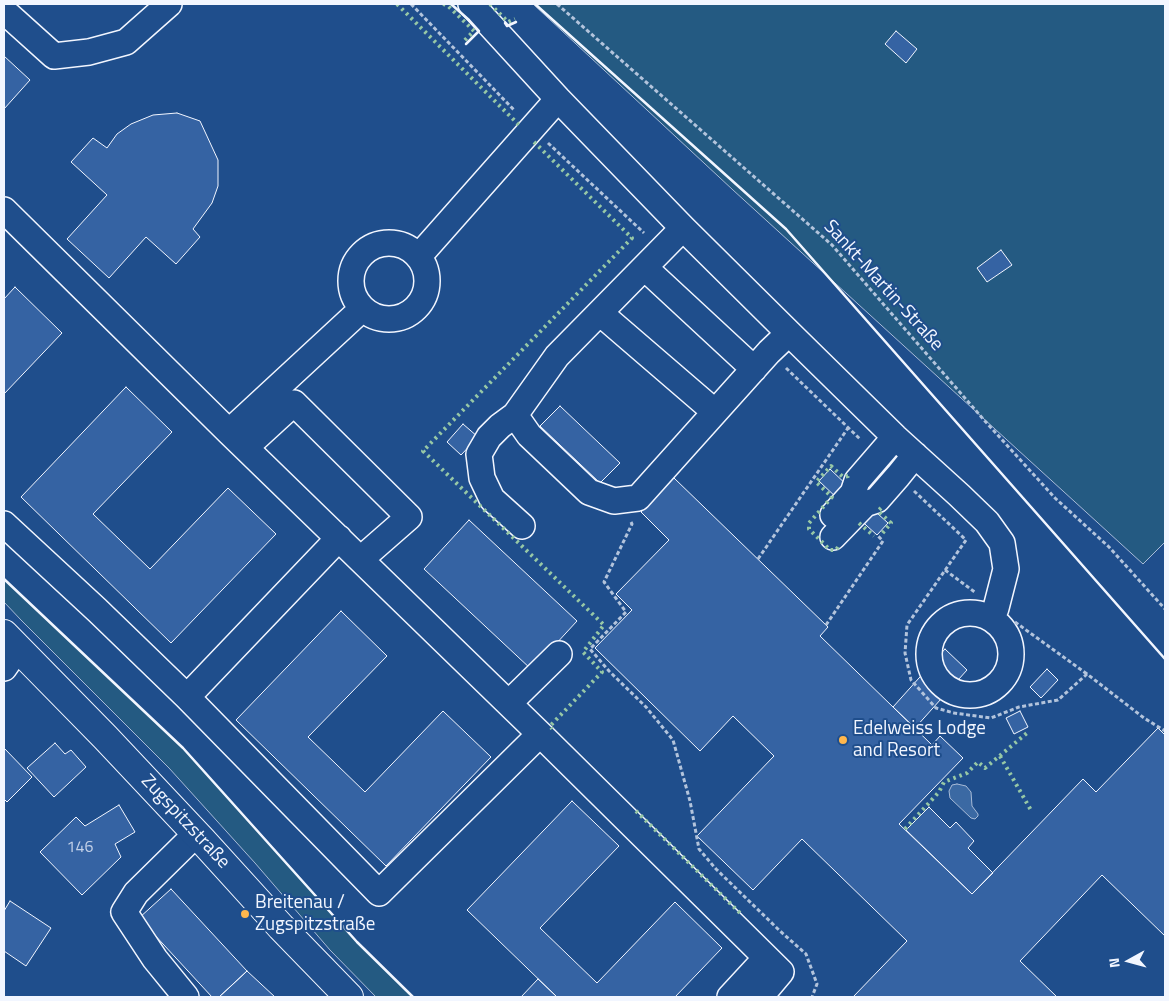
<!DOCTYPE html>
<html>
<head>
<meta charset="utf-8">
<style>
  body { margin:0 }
  #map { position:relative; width:1169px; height:1001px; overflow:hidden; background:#1f4e8c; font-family:"Titillium Web",sans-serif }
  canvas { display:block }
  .frame { position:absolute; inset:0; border:5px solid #f2f6ff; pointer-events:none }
  .north { position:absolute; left:1104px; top:936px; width:50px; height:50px; -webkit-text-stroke:4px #1f4e8c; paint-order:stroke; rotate:263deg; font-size:14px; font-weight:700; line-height:20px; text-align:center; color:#f2f6ff }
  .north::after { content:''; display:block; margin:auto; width:18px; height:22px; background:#f2f6ff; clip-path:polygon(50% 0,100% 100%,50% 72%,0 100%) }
</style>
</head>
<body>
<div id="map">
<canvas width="1169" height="1001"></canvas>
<div class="frame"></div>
<div class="north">N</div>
</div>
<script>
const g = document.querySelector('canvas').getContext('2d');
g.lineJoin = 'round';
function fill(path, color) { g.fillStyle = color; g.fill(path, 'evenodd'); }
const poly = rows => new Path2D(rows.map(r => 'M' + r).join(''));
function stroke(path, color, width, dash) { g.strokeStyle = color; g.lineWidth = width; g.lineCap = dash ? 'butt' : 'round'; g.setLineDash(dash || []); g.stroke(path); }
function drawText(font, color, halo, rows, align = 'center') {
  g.font = font + ' "Titillium Web",sans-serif'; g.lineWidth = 4; g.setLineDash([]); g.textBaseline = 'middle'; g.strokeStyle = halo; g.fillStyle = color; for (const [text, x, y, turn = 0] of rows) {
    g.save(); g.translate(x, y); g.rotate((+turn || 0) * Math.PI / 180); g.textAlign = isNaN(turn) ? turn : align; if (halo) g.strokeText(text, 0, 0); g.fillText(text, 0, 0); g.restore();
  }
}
const green = poly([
  [533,4,1165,4,1165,542,1143,564,733,190,533,4],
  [4,579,183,748,357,942,413,997,376,997,330,950,255,863,169,768,21,620,4,602,4,579]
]);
fill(green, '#245a82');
stroke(green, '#a8bbd7', 1);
const water = poly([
  [957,784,966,786,971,792,972,806,978,814,978,816,975,819,971,818,950,798,949,791,952,785,957,784]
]);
fill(water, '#3b69a3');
stroke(water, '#a8bbd7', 1);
const building = poly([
  [896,31,917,49,906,63,885,44,896,31],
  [4,56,30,80,4,109,4,56],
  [177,113,200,121,218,160,218,186,212,203,193,229,200,237,176,264,146,237,109,278,67,239,107,195,71,162,93,138,107,148,117,134,131,124,153,115,177,113],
  [1001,250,1012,265,987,282,977,268,1001,250],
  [15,287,62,333,4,394,4,299,15,287],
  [126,387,172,432,93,514,150,569,228,488,276,534,171,643,21,497,126,387],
  [560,406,620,463,600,483,540,426,560,406],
  [463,424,478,437,461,455,447,442,463,424],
  [830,469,851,489,840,501,819,481,830,469],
  [674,478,828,627,820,636,893,707,932,745,940,736,963,758,899,824,972,894,1083,779,1096,792,1158,728,1165,735,1165,936,1102,875,1020,961,1057,997,853,997,907,941,802,839,753,890,697,836,774,756,733,716,700,751,595,648,632,610,616,594,669,540,641,512,674,478],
  [867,504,888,523,877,535,856,516,867,504],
  [469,520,577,621,532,670,424,569,469,520],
  [341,611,387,656,308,737,365,792,443,711,491,757,386,866,236,720,341,611],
  [945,649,967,670,915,728,893,707,945,649],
  [1047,669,1058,680,1041,698,1030,687,1047,669],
  [1020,711,1028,727,1014,734,1006,718,1020,711],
  [55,743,65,754,71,750,86,767,54,797,27,768,55,743],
  [4,748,32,777,7,802,4,799,4,748],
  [572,801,619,846,540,928,597,983,675,902,722,948,675,997,557,997,467,910,572,801],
  [119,805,135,832,115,844,121,857,82,895,40,852,76,817,85,826,119,805],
  [929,807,950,828,956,822,974,841,968,848,993,873,972,894,906,830,929,807],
  [171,889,247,971,219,997,212,997,139,918,171,889],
  [10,901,51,928,26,966,4,951,4,911,10,901],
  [247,971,275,997,219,997,230,987,247,971],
  [538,979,557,997,521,997,538,979]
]);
fill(building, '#3563a3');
stroke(building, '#f2f6ff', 1);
const minor = poly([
  [471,4,558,99,683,228,789,333,895,437,959,495,987,522,1002,543,1006,569,996,608,992,618],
  [4,11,54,56,89,52,126,42,169,4],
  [4,210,229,432,540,734,781,972,760,997],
  [683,228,557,356,515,415,529,435,589,492,614,501,638,498,769,352,789,333],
  '351 281a38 38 0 1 1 76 0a38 38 0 1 1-76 0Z',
  [419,256,558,99],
  [645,268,754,369],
  [600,313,715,412],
  [515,415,500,426,489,437,479,454,482,478,492,499,522,526],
  [229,432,362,309],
  [246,447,294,403,409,517,361,559],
  [833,515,853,493,857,481,895,437],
  [4,524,97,610,187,697,379,893,540,734],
  [833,537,865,504,877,500,898,476,915,455],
  '929 654a41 41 0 1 1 82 0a41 41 0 1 1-82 0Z',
  [4,668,18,648],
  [187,697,339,538],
  [509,703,559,654],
  [186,997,155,959,124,912,136,893,196,834],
  [730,997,766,958]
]);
const major = poly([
  [4,634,105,737,202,840,281,927,349,997]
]);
stroke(minor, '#f2f6ff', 28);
stroke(major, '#f2f6ff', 30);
stroke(poly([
  [411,4,515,111],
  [557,4,832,245,984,420,1055,498,1109,547,1165,609],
  [548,143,644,233],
  [786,368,861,440],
  [914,491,966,540,907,625,905,653,911,680,936,708,954,713,991,718,1019,707,1058,700,1087,674,1144,718,1165,731],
  [631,522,632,524,604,582,626,612,590,649,609,671,646,707,673,740,690,801,699,849,716,869,780,931,806,954,817,984,812,997],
  [758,559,848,428],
  [945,570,976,593],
  [1015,622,1087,674],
  [826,625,883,541,877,535]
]), '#b3c4dc', 3, [4, 2.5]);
stroke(minor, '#1f4e8c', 25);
stroke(major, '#1f4e8c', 28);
stroke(poly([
  [397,4,521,127],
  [443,4,447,5,474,31,463,42],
  [490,4,508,22,515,19],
  [534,142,632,238,423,451,604,625,583,652,602,672,550,726,552,729],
  [881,508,878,511,891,523,881,535],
  [859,523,874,536],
  [838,547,836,550,830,550,809,529,809,523,832,497,816,482,831,466,843,477,848,476,849,474],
  [1000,756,1032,812],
  [636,811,741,914],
  [905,829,939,792,944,782,967,773,978,762,985,768,1027,733]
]), '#97c8a6', 4, [2.5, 4]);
stroke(poly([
  [451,4,469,20,479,31,466,44],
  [535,4,786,229,1165,659],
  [505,23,507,26,516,22],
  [4,579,183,748,357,942,413,997]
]), '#f2f6ff', 2.5);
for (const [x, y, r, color] of [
  [843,740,5,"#ffb74d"],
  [245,914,5,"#ffb74d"]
]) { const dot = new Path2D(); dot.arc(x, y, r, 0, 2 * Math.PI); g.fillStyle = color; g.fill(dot); stroke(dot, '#1f4e8c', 2); }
drawText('16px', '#c3d1e8', null, [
  ["146",80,848]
]);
drawText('19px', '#f2f6ff', '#1f4e8c', [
  ["Sankt-Martin-Straße",883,286,48],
  ["Zugspitzstraße",185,822,47]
]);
drawText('19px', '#f2f6ff', '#1f4e8c', [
  ["Edelweiss Lodge",853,729],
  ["and Resort",853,751],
  ["Breitenau /",255,903],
  ["Zugspitzstraße",255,925]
], 'left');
</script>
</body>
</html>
